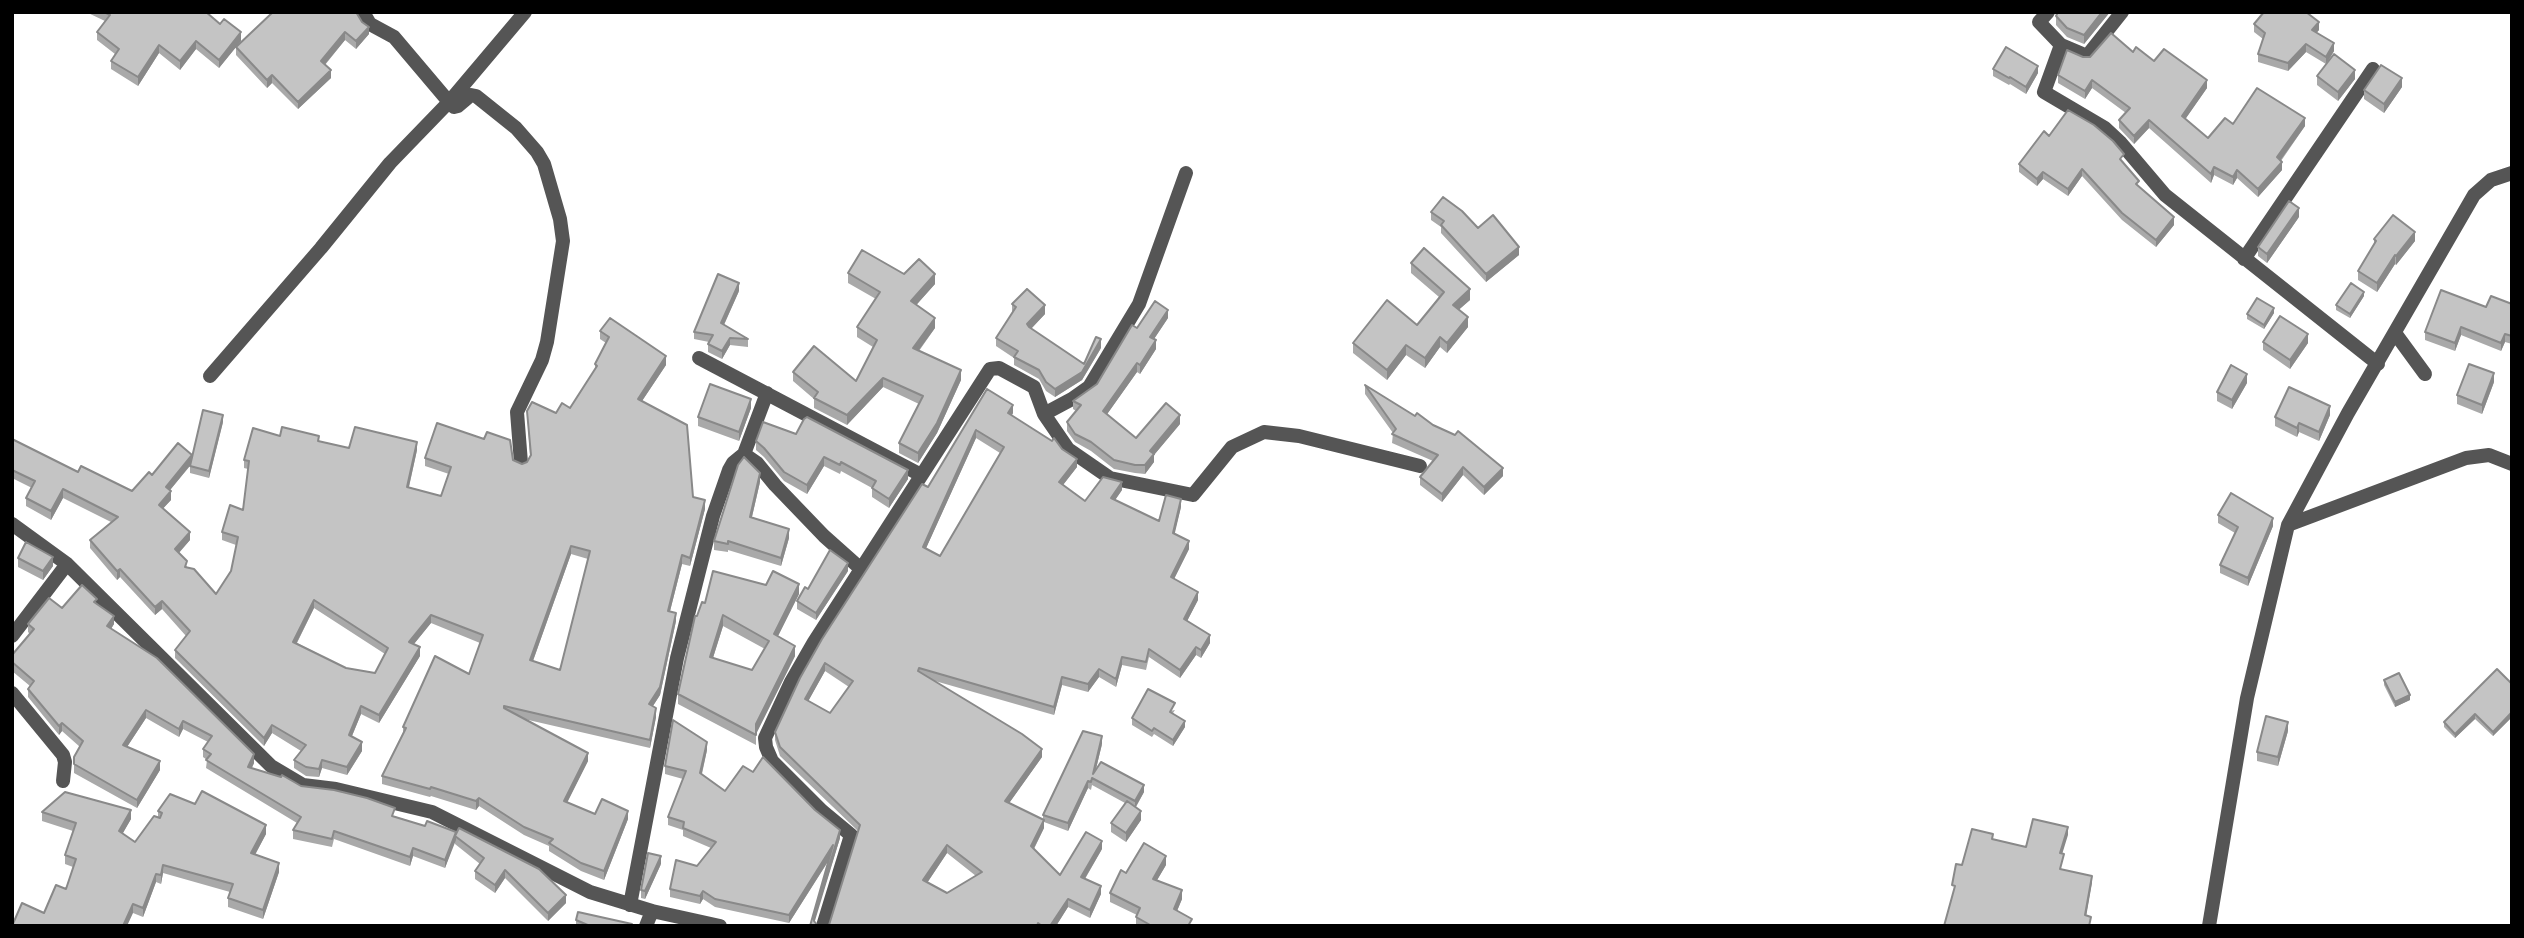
<!DOCTYPE html>
<html>
<head>
<meta charset="utf-8">
<style>
  body { margin:0 }
  #map { position:relative; width:2524px; height:938px; overflow:hidden; background:#fff; font-family:"Noto Sans",sans-serif }
  canvas { display:block }
  .frame { position:absolute; inset:0; border:14px solid #000; pointer-events:none }
</style>
</head>
<body>
<div id="map">
<canvas width="2524" height="938"></canvas>
<div class="frame"></div>
</div>
<script>
const g = document.querySelector('canvas').getContext('2d');
g.lineJoin = 'round';
const poly = rows => new Path2D(rows.map(r => 'M' + r).join(''));
function stroke(path, color, width, dash) { g.strokeStyle = color; g.lineWidth = width; g.lineCap = dash ? 'butt' : 'round'; g.setLineDash(dash || []); g.stroke(path); }
function fill(path, color) { g.fillStyle = color; g.fill(path, 'evenodd'); }
stroke(poly([
  [363,12,370,24,394,37,449,102,454,107,458,106,471,95,476,96,516,128,537,152,544,164,560,219,563,241,547,342,542,360,517,412,521,463],
  [2048,12,2039,22,2061,45,2044,92,2105,128,2120,142,2165,195,2378,364],
  [2061,45,2087,56,2122,12],
  [2244,259,2373,69],
  [2395,333,2425,374],
  [699,358,921,475],
  [210,376,321,248,390,163,449,102,525,12],
  [767,393,744,454,757,463,775,485,824,536,861,569],
  [1044,414,1068,449,1110,478,1193,495,1232,447,1264,432,1299,436,1420,466],
  [12,524,67,564,271,766,303,785,336,789,432,812,590,892,652,911,646,926],
  [2288,525,2466,458,2489,455,2512,464],
  [12,636,67,564],
  [12,693,63,755,65,762,63,781],
  [630,905,677,658,713,516,729,470,733,463,744,454],
  [652,911,720,926],
  [823,926,851,835,822,811,772,761,766,747,765,738,791,682,814,642,990,369,999,368,1034,387,1044,414,1072,399,1089,387,1139,304,1186,173],
  [2209,926,2247,698,2288,525,2348,413,2474,195,2491,180,2512,173]
]), '#555', 14);
fill(poly([
  [86,12,206,12,241,41,236,47,273,12,369,34,356,49,345,40,325,65,331,78,298,109,272,83,267,88,236,55,236,47,219,68,196,49,180,70,159,53,138,86,111,69,111,61,115,54,97,40,97,32,105,21],
  [2058,12,2110,12,2084,44,2067,37,2056,25,2056,16],
  [2254,24,2319,30,2316,33,2334,51,2328,62,2355,79,2338,101,2317,85,2317,76,2326,64,2306,52,2288,71,2258,62,2258,54,2263,39,2254,32],
  [2133,52,2154,61,2207,88,2185,119,2208,138,2233,124,2305,126,2281,161,2282,170,2258,197,2237,178,2233,185,2214,175,2211,183,2149,128,2134,144,2119,128,2119,120,2126,113,2092,88,2085,99,2058,83,2058,75,2083,57],
  [1993,69,2038,73,2026,94,2010,84,2009,85,1993,76],
  [2402,87,2384,113,2364,99,2364,90],
  [2049,136,2124,162,2123,163,2139,187,2174,225,2156,247,2122,220,2082,176,2068,196,2043,179,2037,186,2019,172,2019,164],
  [1431,212,1478,228,1519,255,1486,282,1441,233,1441,227,1431,220],
  [2299,217,2267,263,2258,256,2258,247],
  [2374,239,2415,241,2396,265,2395,264,2377,292,2358,280,2358,271,2374,245],
  [1411,263,1470,300,1459,309,1468,327,1447,353,1440,347,1425,368,1406,355,1387,380,1353,353,1353,343,1417,325,1439,297,1411,273],
  [848,273,904,274,935,284,916,305,935,328,919,351,961,380,937,433,918,463,899,453,899,443,919,404,883,387,847,425,814,408,814,399,793,381,793,372,856,381,873,347,857,337,857,327,876,299,848,283],
  [739,291,724,325,748,339,748,347,730,345,722,359,708,352,708,344,709,342,694,339,694,332],
  [2364,296,2350,318,2336,310,2336,305],
  [1012,304,1045,314,1031,329,1084,364,1101,348,1082,380,1055,397,1046,391,1039,379,1014,365,1014,358,996,346,996,338,1012,313],
  [2512,304,2512,344,2505,342,2501,351,2461,335,2455,351,2425,340,2425,332,2486,307],
  [2274,313,2264,329,2247,319,2247,314],
  [1168,318,1154,339,1156,349,1140,374,1137,372,1107,414,1136,438,1180,424,1154,455,1154,462,1145,474,1135,473,1114,469,1091,451,1075,442,1067,431,1067,422,1076,411,1073,409,1073,401,1097,384,1137,328],
  [600,331,666,365,642,401,693,497,705,509,690,566,682,564,670,611,676,621,660,695,653,706,656,717,650,748,524,719,588,761,567,802,595,814,628,819,604,880,581,871,549,851,549,846,524,835,479,806,476,810,431,796,430,797,382,784,382,776,403,733,403,727,469,674,480,643,431,623,414,644,420,656,379,723,361,714,352,736,362,751,347,775,322,768,319,777,306,776,294,768,294,760,301,751,272,733,264,746,175,658,175,650,186,636,162,609,155,615,120,577,117,580,90,548,90,540,111,522,63,498,51,520,26,506,26,498,32,488,12,478,12,439,78,472,132,491,152,475,192,455,223,422,209,478,190,473,190,466,170,490,171,500,163,508,190,540,179,553,187,567,216,594,231,571,236,545,222,540,222,532,243,510,248,469,244,468,244,460,280,436,319,441,349,448,417,450,409,487,441,496,449,474,425,466,425,458,513,460,522,464,527,462,530,456,527,411,556,413,570,408,595,370,595,364,606,343,600,339],
  [571,554,588,559,560,670,533,661],
  [314,608,385,654,375,673,346,668,297,643],
  [2263,342,2308,343,2290,369,2263,350],
  [2494,382,2482,414,2457,404,2457,395],
  [2247,383,2232,409,2217,401,2217,392],
  [1365,385,1415,416,1433,425,1503,476,1484,495,1463,475,1442,502,1420,485,1420,477,1433,461,1392,443,1393,433,1365,394],
  [987,389,1013,413,1012,415,1077,467,1063,485,1085,501,1122,490,1115,500,1159,521,1181,507,1174,534,1189,549,1174,579,1198,600,1187,621,1210,643,1201,658,1196,655,1180,678,1149,657,1146,670,1122,665,1116,687,1099,677,1088,692,1062,685,1054,715,935,681,1042,757,1009,803,1043,820,1043,815,1102,744,1096,769,1144,792,1136,807,1141,820,1126,842,1111,832,1111,823,1125,803,1092,785,1091,790,1088,788,1068,831,1044,822,1044,828,1034,849,1060,875,1102,849,1085,879,1101,894,1090,918,1068,907,1056,926,827,926,829,925,858,831,780,756,775,740,775,732,928,487],
  [976,438,1000,453,940,556,926,548],
  [825,671,849,687,830,713,808,701],
  [947,853,976,876,947,893,927,883],
  [751,408,739,441,698,426,698,417],
  [2330,415,2319,441,2299,432,2297,437,2275,426,2275,417],
  [796,434,908,479,889,508,872,497,872,488,841,471,840,474,824,466,807,494,784,481,764,457,756,450,756,441],
  [760,482,752,517,789,538,781,566,728,550,728,552,714,550,714,541],
  [2218,515,2273,526,2248,586,2220,573,2220,565,2235,533,2218,523],
  [18,558,53,566,43,580,18,567],
  [848,571,816,620,797,609,797,601],
  [799,594,778,636,795,656,756,734,756,745,678,704,678,694,697,616],
  [723,626,765,649,752,670,713,658],
  [97,604,114,624,111,629,254,763,252,768,301,786,456,836,566,903,548,921,505,878,495,893,475,879,475,871,480,864,455,844,455,840,445,868,413,856,410,866,334,839,332,847,293,839,293,830,297,823,206,768,207,760,203,757,203,749,208,742,183,729,179,737,146,718,127,747,160,770,137,808,74,773,74,764,80,747,62,731,59,735,28,697,28,689,30,686,12,671,12,655,30,634,28,632,28,624],
  [2384,680,2410,700,2395,707,2384,685],
  [2512,684,2512,717,2493,736,2475,719,2455,738,2444,727,2444,722],
  [1175,710,1173,713,1185,727,1173,746,1154,734,1152,737,1132,725,1132,718],
  [2288,731,2278,766,2257,761,2257,752],
  [707,750,702,774,725,791,840,838,814,921,810,926,829,860,789,923,715,907,703,899,700,904,670,897,670,889,697,866,711,848,683,836,683,830,668,825,668,817,683,779,665,774,665,766],
  [158,811,266,834,255,855,279,872,263,919,228,907,228,898,230,892,163,873,161,884,156,882,143,917,133,913,44,913,66,889,73,867,65,864,65,855,73,831,42,821,42,812,131,819,122,834,135,842,158,818],
  [661,864,645,899,641,898,641,890],
  [1166,865,1157,880,1182,899,1177,911,1192,926,1136,926,1136,917,1137,915,1110,902,1110,893,1126,873],
  [576,920,632,926,579,926,576,924]
]), '#a9a9a9');
fill(poly([
  [2102,12,2110,12,2084,44,2084,35],
  [2319,22,2319,30,2312,38,2312,30],
  [369,27,369,34,356,49,356,41],
  [241,32,241,41,219,68,219,60],
  [345,32,345,40,321,69,321,61],
  [196,41,196,49,180,70,180,61],
  [2334,43,2334,51,2326,64,2326,57],
  [2306,44,2306,52,2288,71,2288,63],
  [159,45,159,53,138,86,138,77],
  [2038,66,2038,73,2026,94,2026,87],
  [331,70,331,78,298,109,298,102],
  [2355,70,2355,79,2338,101,2338,92],
  [272,75,272,83,267,88,267,80],
  [2402,78,2402,87,2384,113,2384,104],
  [2092,80,2092,88,2085,99,2085,91],
  [2207,80,2207,88,2182,124,2182,116],
  [2305,118,2305,126,2277,165,2277,157],
  [2149,120,2149,128,2134,144,2134,136],
  [2282,162,2282,170,2258,197,2258,189],
  [2214,167,2214,175,2211,183,2211,174],
  [2082,169,2082,176,2068,196,2068,189],
  [2237,170,2237,178,2233,185,2233,177],
  [2043,172,2043,179,2037,186,2037,179],
  [2299,208,2299,217,2267,263,2267,254],
  [2174,217,2174,225,2156,247,2156,240],
  [2415,232,2415,241,2396,265,2396,256],
  [1519,247,1519,255,1486,282,1486,274],
  [2395,255,2395,264,2377,292,2377,283],
  [935,274,935,284,911,311,911,301],
  [739,283,739,291,721,331,721,323],
  [1470,289,1470,300,1453,315,1453,305],
  [2364,292,2364,296,2350,318,2350,314],
  [1045,305,1045,314,1027,333,1027,324],
  [2274,308,2274,313,2264,329,2264,325],
  [1168,310,1168,318,1150,345,1150,337],
  [1468,317,1468,327,1447,353,1447,343],
  [935,318,935,328,913,358,913,348],
  [2461,327,2461,335,2455,351,2455,343],
  [2308,334,2308,343,2290,369,2290,360],
  [2505,334,2505,342,2501,351,2501,343],
  [1440,337,1440,347,1425,368,1425,358],
  [730,338,730,345,722,359,722,351],
  [1101,339,1101,348,1082,380,1055,397,1055,389,1082,372],
  [1156,340,1156,349,1140,374,1140,365],
  [1406,345,1406,355,1387,380,1387,370],
  [666,356,666,365,638,407,638,399],
  [1137,363,1137,372,1103,420,1103,411],
  [961,370,961,380,937,433,918,463,918,453],
  [2494,373,2494,382,2482,414,2482,405],
  [2247,374,2247,383,2232,409,2232,400],
  [883,378,883,387,847,425,847,415],
  [751,399,751,408,739,441,739,432],
  [1013,405,1013,413,1008,421,1008,413],
  [2330,406,2330,415,2319,441,2319,432],
  [223,415,223,422,209,478,209,471],
  [1180,415,1180,424,1154,455,1154,462,1145,474,1145,465,1150,451],
  [2299,423,2299,432,2297,437,2297,428],
  [976,430,976,438,923,555,923,547],
  [417,442,417,450,407,495,407,487],
  [192,455,192,463,166,495,166,487],
  [824,457,824,466,807,494,807,485],
  [1077,459,1077,467,1059,490,1059,482],
  [1463,467,1463,475,1442,502,1442,494],
  [1503,468,1503,476,1484,495,1484,487],
  [908,470,908,479,889,508,889,499],
  [760,473,760,482,750,525,750,517],
  [1122,482,1122,490,1111,506,1111,498],
  [63,489,63,498,51,520,51,511],
  [171,491,171,500,159,513,159,505],
  [1181,499,1181,507,1173,541,1173,533],
  [705,500,705,509,690,566,690,558],
  [2273,518,2273,526,2248,586,2248,578],
  [789,529,789,538,781,566,781,558],
  [190,532,190,540,175,557,175,549],
  [1189,541,1189,549,1171,585,1171,577],
  [571,546,571,554,530,669,530,660],
  [682,555,682,564,668,619,668,611],
  [53,557,53,566,43,580,43,571],
  [848,563,848,571,816,620,816,613],
  [120,569,120,577,117,580,117,571],
  [799,584,799,594,774,644,774,634],
  [1198,592,1198,600,1184,627,1184,619],
  [314,600,314,608,293,650,293,642],
  [162,601,162,609,155,615,155,607],
  [676,613,676,621,660,695,649,712,649,704],
  [431,615,431,623,409,650,409,642],
  [723,615,723,626,710,667,710,657],
  [114,616,114,624,107,635,107,626],
  [1210,635,1210,643,1201,658,1201,650],
  [795,646,795,656,756,734,756,724],
  [420,647,420,656,379,723,379,715],
  [1196,647,1196,655,1180,678,1180,670],
  [1122,657,1122,665,1116,687,1116,679],
  [825,663,825,671,805,707,805,699],
  [1099,669,1099,677,1088,692,1088,684],
  [1062,677,1062,685,1054,715,1054,707],
  [2410,695,2410,700,2395,707,2395,702],
  [361,706,361,714,349,743,349,735],
  [656,708,656,717,650,748,650,740],
  [146,710,146,718,123,753,123,745],
  [2512,712,2512,717,2493,736,2493,732],
  [2475,714,2475,719,2455,738,2455,734],
  [183,721,183,729,179,737,179,729],
  [1185,721,1185,727,1173,746,1173,740],
  [2288,722,2288,731,2278,766,2278,757],
  [62,723,62,731,59,735,59,726],
  [272,725,272,733,264,746,264,738],
  [1102,736,1102,744,1093,781,1093,774],
  [362,742,362,751,347,775,347,767],
  [707,742,707,750,700,781,700,773],
  [1042,749,1042,757,1005,809,1005,801],
  [588,753,588,761,564,809,564,801],
  [254,754,254,763,248,775,248,767],
  [322,760,322,768,319,777,319,769],
  [160,761,160,770,137,808,137,800],
  [1088,781,1088,788,1068,831,1068,823],
  [1144,785,1144,792,1135,808,1135,801],
  [479,798,479,806,476,810,476,801],
  [131,810,131,819,119,840,119,831],
  [628,811,628,819,604,880,604,871],
  [1141,811,1141,820,1126,842,1126,833],
  [1044,820,1044,828,1031,854,1031,846],
  [266,825,266,834,251,862,251,853],
  [2068,827,2068,835,2060,861,2060,853],
  [840,830,840,838,814,924,814,916,832,855,789,923,789,915],
  [456,832,456,840,445,868,445,860],
  [1102,841,1102,849,1081,885,1081,877],
  [947,845,947,853,923,889,923,880],
  [413,848,413,856,410,866,410,857],
  [661,856,661,864,645,899,645,891],
  [1166,856,1166,865,1153,887,1153,879],
  [279,863,279,872,263,919,263,910],
  [163,865,163,873,161,884,161,875],
  [505,870,505,878,495,893,495,885],
  [156,874,156,882,143,917,143,908],
  [2092,876,2092,883,2085,923,2085,915],
  [1101,886,1101,894,1090,918,1090,910],
  [1182,890,1182,899,1174,918,1174,909],
  [703,891,703,899,700,904,700,896],
  [566,895,566,903,548,921,548,913],
  [1068,899,1068,907,1056,926,1050,926],
  [133,904,133,913,127,926,123,926]
]), '#898989');
const building = poly([
  [104,12,206,12,220,24,224,19,241,32,219,60,196,41,180,61,159,45,138,77,111,61,119,49,97,32,110,15,104,12],
  [273,12,356,12,362,22,369,27,356,41,345,32,321,61,331,70,298,102,272,75,267,80,236,47,273,12],
  [2058,12,2102,12,2084,35,2067,28,2056,16,2058,12],
  [2264,12,2306,12,2319,22,2312,30,2334,43,2326,57,2306,44,2288,63,2258,54,2265,33,2254,24,2264,12],
  [2111,33,2133,52,2136,47,2154,61,2164,49,2207,80,2182,116,2208,138,2225,118,2233,124,2257,88,2305,118,2277,157,2282,162,2258,189,2237,170,2233,177,2214,167,2211,174,2149,120,2134,136,2119,120,2130,108,2092,80,2085,91,2058,75,2067,50,2083,57,2090,57,2111,33],
  [2006,47,2038,66,2026,87,2010,77,2009,78,1993,69,2006,47],
  [2334,54,2355,70,2338,92,2317,76,2334,54],
  [2381,65,2402,78,2384,104,2364,90,2381,65],
  [2068,110,2094,125,2113,141,2124,154,2120,159,2139,181,2136,184,2174,217,2156,240,2122,213,2082,169,2068,189,2043,172,2037,179,2019,164,2044,131,2049,136,2068,110],
  [1443,197,1462,211,1478,228,1493,215,1519,247,1486,274,1441,225,1444,221,1431,212,1443,197],
  [2289,201,2299,208,2267,254,2258,247,2289,201],
  [2393,215,2415,232,2396,256,2395,255,2377,283,2358,271,2376,241,2374,239,2393,215],
  [1424,248,1470,289,1453,305,1468,317,1447,343,1440,337,1425,358,1406,345,1387,370,1353,343,1387,300,1417,325,1444,292,1411,263,1424,248],
  [862,250,904,274,919,259,935,274,911,301,935,318,913,348,961,370,937,423,918,453,899,443,923,396,883,378,847,415,814,398,818,392,793,372,814,346,856,381,877,340,857,327,880,292,848,273,862,250],
  [718,274,739,283,721,323,748,339,730,338,722,351,708,344,713,335,694,332,718,274],
  [2351,283,2364,292,2350,314,2336,305,2351,283],
  [1027,289,1045,305,1027,324,1029,327,1084,364,1096,337,1101,339,1082,372,1055,389,1046,382,1039,370,1014,357,1018,351,996,338,1016,307,1012,304,1027,289],
  [2441,290,2486,307,2491,296,2512,304,2512,336,2505,334,2501,343,2461,327,2455,343,2425,332,2441,290],
  [2257,298,2274,308,2264,325,2247,314,2257,298],
  [1155,301,1168,310,1150,337,1156,340,1140,365,1137,363,1103,411,1136,438,1166,403,1180,415,1150,451,1154,454,1145,465,1135,465,1114,460,1091,442,1075,434,1067,422,1081,405,1073,401,1097,384,1132,325,1137,328,1155,301],
  [2280,316,2308,334,2290,360,2263,342,2280,316],
  [610,318,666,356,638,399,687,425,693,497,705,500,690,558,682,555,668,611,676,613,660,687,649,704,656,708,650,740,504,706,504,708,588,753,564,801,595,814,602,799,628,811,604,871,581,863,549,843,553,839,524,827,479,798,476,801,431,787,430,789,382,776,406,728,403,727,435,656,469,674,483,635,431,615,409,642,420,647,379,715,361,706,349,735,362,742,347,767,322,760,319,769,306,767,294,760,306,745,272,725,264,738,175,650,190,631,162,601,155,607,120,569,117,571,90,540,118,517,63,489,51,511,26,498,35,481,12,470,12,439,78,472,81,466,132,491,149,472,152,475,178,443,192,455,166,487,171,491,159,505,190,532,175,549,187,561,185,567,194,569,216,594,231,571,238,537,222,532,230,505,243,510,249,461,244,460,253,428,280,436,282,427,319,436,318,441,349,448,355,427,417,442,407,487,441,496,451,467,425,458,437,423,484,439,487,432,510,440,513,460,522,464,527,462,531,455,527,411,532,402,556,413,562,403,570,408,597,366,595,364,609,337,600,331,610,318],
  [571,546,590,551,560,670,530,660,571,546],
  [314,600,388,648,375,673,346,668,293,642,314,600],
  [2469,364,2494,373,2482,405,2457,395,2469,364],
  [2231,365,2247,374,2232,400,2217,392,2231,365],
  [710,384,751,399,739,432,698,417,710,384],
  [1365,385,1415,416,1417,413,1433,425,1455,435,1458,431,1503,468,1484,487,1463,467,1442,494,1420,477,1438,455,1392,434,1396,429,1365,385],
  [2289,387,2330,406,2319,432,2299,423,2297,428,2275,417,2289,387],
  [987,389,1013,405,1008,413,1052,441,1054,438,1062,449,1077,459,1059,482,1085,501,1103,477,1122,482,1111,498,1159,521,1166,495,1181,499,1173,533,1189,541,1171,577,1198,592,1184,619,1210,635,1201,650,1196,647,1180,670,1149,649,1146,662,1122,657,1116,679,1099,669,1088,684,1062,677,1054,707,919,668,918,671,1022,734,1042,749,1005,801,1044,820,1031,846,1060,875,1086,832,1102,841,1081,877,1101,886,1090,910,1068,899,1050,926,1042,926,1038,923,1037,926,827,926,829,925,860,825,780,747,775,732,800,678,822,639,922,484,928,487,987,389],
  [976,430,1004,447,940,556,923,547,976,430],
  [825,663,853,681,830,713,805,699,825,663],
  [947,845,982,872,947,893,923,880,947,845],
  [203,410,223,415,209,471,190,466,203,410],
  [807,417,908,470,889,499,872,488,876,481,841,462,840,465,824,457,807,485,784,472,764,448,756,441,763,422,796,434,804,419,807,417],
  [744,457,760,473,750,517,789,529,781,558,728,541,728,544,714,541,738,465,744,457],
  [2231,493,2273,518,2248,578,2220,565,2238,527,2218,515,2231,493],
  [26,542,53,557,43,571,18,558,26,542],
  [830,550,848,563,816,613,797,601,805,587,808,589,830,550],
  [713,571,766,585,773,571,799,584,774,634,795,646,756,724,756,735,678,694,695,616,697,616,702,602,705,603,713,571],
  [723,615,769,641,752,670,710,657,723,615],
  [82,585,97,599,94,602,114,616,107,626,157,658,254,754,248,767,281,777,282,775,301,786,334,790,367,798,395,808,392,816,425,826,427,821,456,832,445,860,413,848,410,857,334,831,332,839,293,830,301,817,206,760,211,754,203,749,212,736,183,721,179,729,146,710,123,745,160,761,137,800,74,764,74,757,83,741,62,723,59,726,28,689,34,681,12,662,12,655,34,629,28,624,49,598,62,608,82,585],
  [2497,669,2512,684,2512,712,2493,732,2475,714,2455,734,2444,722,2497,669],
  [2399,673,2410,695,2395,702,2384,680,2399,673],
  [1148,689,1175,703,1170,712,1185,721,1173,740,1154,728,1152,731,1132,718,1148,689],
  [2266,716,2288,722,2278,757,2257,752,2266,716],
  [673,720,707,742,700,773,725,791,743,766,753,772,763,757,815,810,840,830,814,916,814,921,818,926,810,926,833,845,789,915,715,899,703,891,700,896,670,889,676,860,697,866,716,842,683,828,684,822,668,817,686,771,665,766,673,720],
  [1083,731,1102,736,1093,774,1101,762,1144,785,1135,801,1092,778,1091,782,1088,781,1068,823,1043,815,1083,731],
  [202,791,266,825,251,853,279,863,263,910,228,898,233,884,163,865,161,875,156,874,143,908,133,904,123,926,12,926,22,903,44,913,56,885,66,889,76,859,65,855,76,823,42,812,65,792,131,810,119,831,135,842,154,816,160,818,162,813,158,811,170,794,195,804,202,791],
  [1127,801,1141,811,1126,833,1111,823,1127,801],
  [2033,819,2068,827,2060,853,2064,854,2060,869,2092,876,2085,915,2091,917,2089,926,1944,926,1955,886,1952,885,1956,864,1962,865,1972,829,1993,834,1992,839,2026,847,2033,819],
  [459,828,539,869,566,895,548,913,505,870,495,885,475,871,484,858,455,836,459,828],
  [1144,843,1166,856,1153,879,1182,890,1174,909,1192,919,1188,926,1152,926,1136,917,1140,908,1110,893,1121,870,1126,873,1144,843],
  [648,853,661,856,645,891,641,890,648,853],
  [578,912,632,924,631,926,590,926,576,920,578,912]
]);
fill(building, '#c4c4c4');
stroke(building, '#898989', 2);
</script>
</body>
</html>
